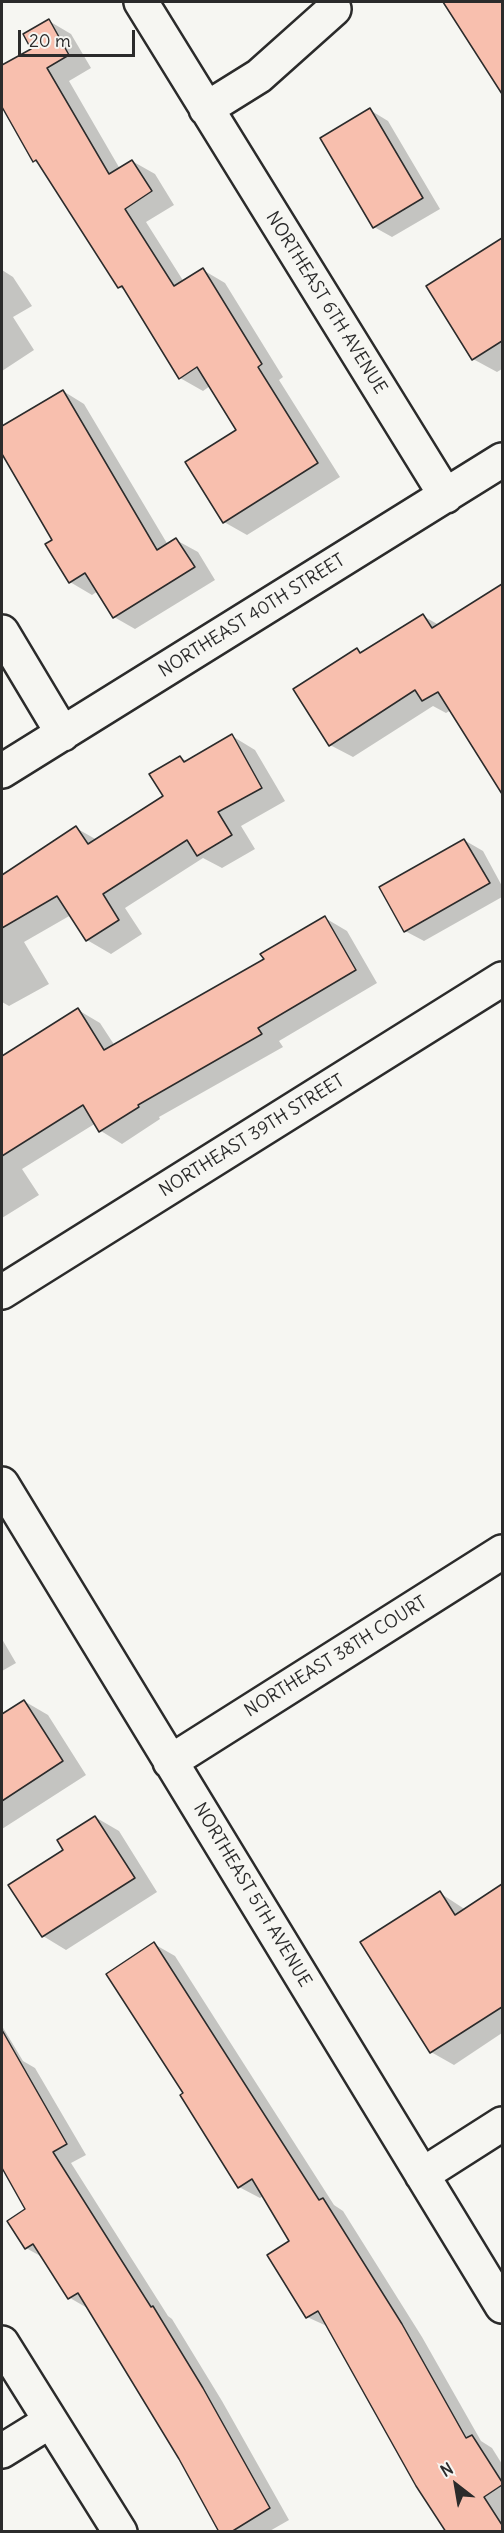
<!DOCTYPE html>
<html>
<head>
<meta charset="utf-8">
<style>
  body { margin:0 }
  #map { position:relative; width:504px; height:2533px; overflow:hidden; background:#f6f6f2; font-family:Delius,sans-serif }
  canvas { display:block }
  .frame { position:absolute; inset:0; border:3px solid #2b2b2b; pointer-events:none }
  .north { position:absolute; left:426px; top:2455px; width:60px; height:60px; -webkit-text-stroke:4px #f6f6f2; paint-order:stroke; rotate:329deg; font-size:16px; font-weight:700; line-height:24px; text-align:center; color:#2b2b2b }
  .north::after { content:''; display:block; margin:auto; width:21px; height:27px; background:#2b2b2b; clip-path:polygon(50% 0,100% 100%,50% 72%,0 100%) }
  .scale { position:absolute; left:18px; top:30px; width:117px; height:27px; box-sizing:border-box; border:3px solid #2b2b2b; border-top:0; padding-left:8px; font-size:18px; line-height:21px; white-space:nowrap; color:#2b2b2b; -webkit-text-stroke:4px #f6f6f2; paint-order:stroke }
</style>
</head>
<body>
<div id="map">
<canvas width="504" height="2533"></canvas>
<div class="frame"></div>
<div class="north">N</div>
<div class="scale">20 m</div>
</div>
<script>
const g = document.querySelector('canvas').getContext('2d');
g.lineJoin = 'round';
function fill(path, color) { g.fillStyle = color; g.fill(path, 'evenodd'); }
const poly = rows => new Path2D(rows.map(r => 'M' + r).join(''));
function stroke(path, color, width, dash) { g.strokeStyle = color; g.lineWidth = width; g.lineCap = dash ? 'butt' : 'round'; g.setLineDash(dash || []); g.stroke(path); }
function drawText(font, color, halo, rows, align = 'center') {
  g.font = font + ' Delius,sans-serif'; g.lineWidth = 4.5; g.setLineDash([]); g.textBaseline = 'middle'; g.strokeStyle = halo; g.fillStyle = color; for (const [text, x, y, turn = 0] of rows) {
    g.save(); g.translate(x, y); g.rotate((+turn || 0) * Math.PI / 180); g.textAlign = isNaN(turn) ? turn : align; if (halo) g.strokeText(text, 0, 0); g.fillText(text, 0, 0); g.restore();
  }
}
fill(poly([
  [445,2,502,2,502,93],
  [49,21,71,34,91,68,69,81,120,169,132,161,155,174,174,205,146,222,184,282,203,270,225,283,283,377,279,380,340,477,247,535,224,522,238,431,210,386,203,391,180,378,128,292,119,287,40,164,34,161,2,104,2,67,33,49],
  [370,110,388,121,440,209,392,237,374,227],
  [502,240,502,369,497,372,473,359,428,286],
  [2,270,13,277,32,306,13,317,34,350,2,371],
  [63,391,84,404,168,545,176,540,198,552,215,580,135,629,114,617,98,591,92,595,70,582,47,545,54,540,2,451,2,428],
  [502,586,502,791,451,710,446,713,433,706,353,757,330,745,357,650,362,653,423,616,439,625],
  [232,736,255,750,285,801,241,826,255,849,222,868,203,858,125,908,142,934,111,954,87,940,71,915,24,942,49,984,9,1006,2,1002,2,872,6,874,76,828,97,840,165,797,180,757,188,762],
  [464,840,483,851,502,886,502,897,424,941,405,931],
  [325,918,347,931,377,983,279,1041,283,1047,159,1117,160,1119,122,1144,101,1131,96,1123,22,1169,39,1195,2,1218,2,1058,78,1010,100,1023,115,1046,266,960],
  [2,1639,16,1663,2,1671],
  [24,1701,48,1715,86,1775,2,1829,2,1716],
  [95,1817,119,1831,157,1892,66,1950,43,1936,65,1850],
  [502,1886,502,2033,454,2065,431,2052,440,1893,466,1910],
  [154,1944,175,1956,334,2205,343,2211,422,2337,481,2441,492,2448,502,2464,502,2532,448,2532,329,2327,307,2317,291,2242,263,2196,260,2198,239,2187,185,2093],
  [2,2026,23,2061,35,2068,86,2155,71,2163,168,2316,172,2319,222,2401,289,2520,268,2532,220,2532,180,2458,89,2309,70,2298,44,2258,26,2248,27,2209,2,2165]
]), '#0003');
const building = poly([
  [443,2,502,2,502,94,443,2],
  [49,19,69,55,47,68,109,174,132,160,152,191,125,209,174,286,203,268,262,364,258,367,318,463,223,523,185,462,236,430,197,367,179,379,122,286,118,288,36,160,33,162,2,107,2,65,31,49,23,34,49,19],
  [370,108,423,198,373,228,320,138,370,108],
  [502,238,502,341,472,360,426,286,502,238],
  [63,390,157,550,176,538,195,567,113,618,85,573,69,583,45,544,52,540,2,454,2,426,63,390],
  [502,584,502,794,438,692,422,701,415,690,329,746,293,689,357,648,360,653,423,614,432,628,502,584],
  [232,734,262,788,218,812,232,835,197,856,187,840,103,894,119,920,86,941,57,896,2,928,2,875,76,826,88,844,163,796,149,774,180,756,184,762,232,734],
  [464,839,490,883,404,932,379,887,464,839],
  [325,916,356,970,258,1028,262,1034,138,1105,139,1107,99,1132,83,1105,2,1156,2,1056,78,1008,104,1050,264,959,260,954,325,916],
  [24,1700,63,1761,2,1801,2,1714,24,1700],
  [95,1816,135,1878,42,1937,8,1885,63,1850,57,1840,95,1816],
  [502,1884,502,2007,430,2053,360,1942,440,1891,455,1915,502,1884],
  [154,1942,319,2200,323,2198,402,2324,466,2438,472,2435,502,2482,502,2485,484,2497,502,2525,502,2532,446,2532,416,2486,318,2311,306,2318,267,2255,289,2241,252,2179,238,2188,180,2095,183,2093,106,1974,154,1942],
  [2,2030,67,2144,53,2152,151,2307,153,2306,203,2388,270,2508,231,2532,219,2532,179,2459,78,2293,68,2299,33,2244,25,2249,7,2221,25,2209,2,2168,2,2030]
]);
fill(building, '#f8bfae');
stroke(building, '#2b2b2b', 1.5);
const minor = poly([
  [141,2,446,496],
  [206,109,259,76,334,9],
  [2,632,63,734],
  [2,771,502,460],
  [2,1292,502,979],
  [2,1484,502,2306],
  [170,1762,502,1552],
  [422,2175,502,2124],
  [2,2343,120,2532],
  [2,2451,49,2422]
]);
stroke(minor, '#2b2b2b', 38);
stroke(minor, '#f6f6f2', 33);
drawText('18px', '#2b2b2b', '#f6f6f2', [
  ["NORTHEAST 6TH AVENUE",326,303,58],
  ["NORTHEAST 40TH STREET",252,616,-32],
  ["NORTHEAST 39TH STREET",252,1136,-32],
  ["NORTHEAST 38TH COURT",336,1657,-32],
  ["NORTHEAST 5TH AVENUE",252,1895,59]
]);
</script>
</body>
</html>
